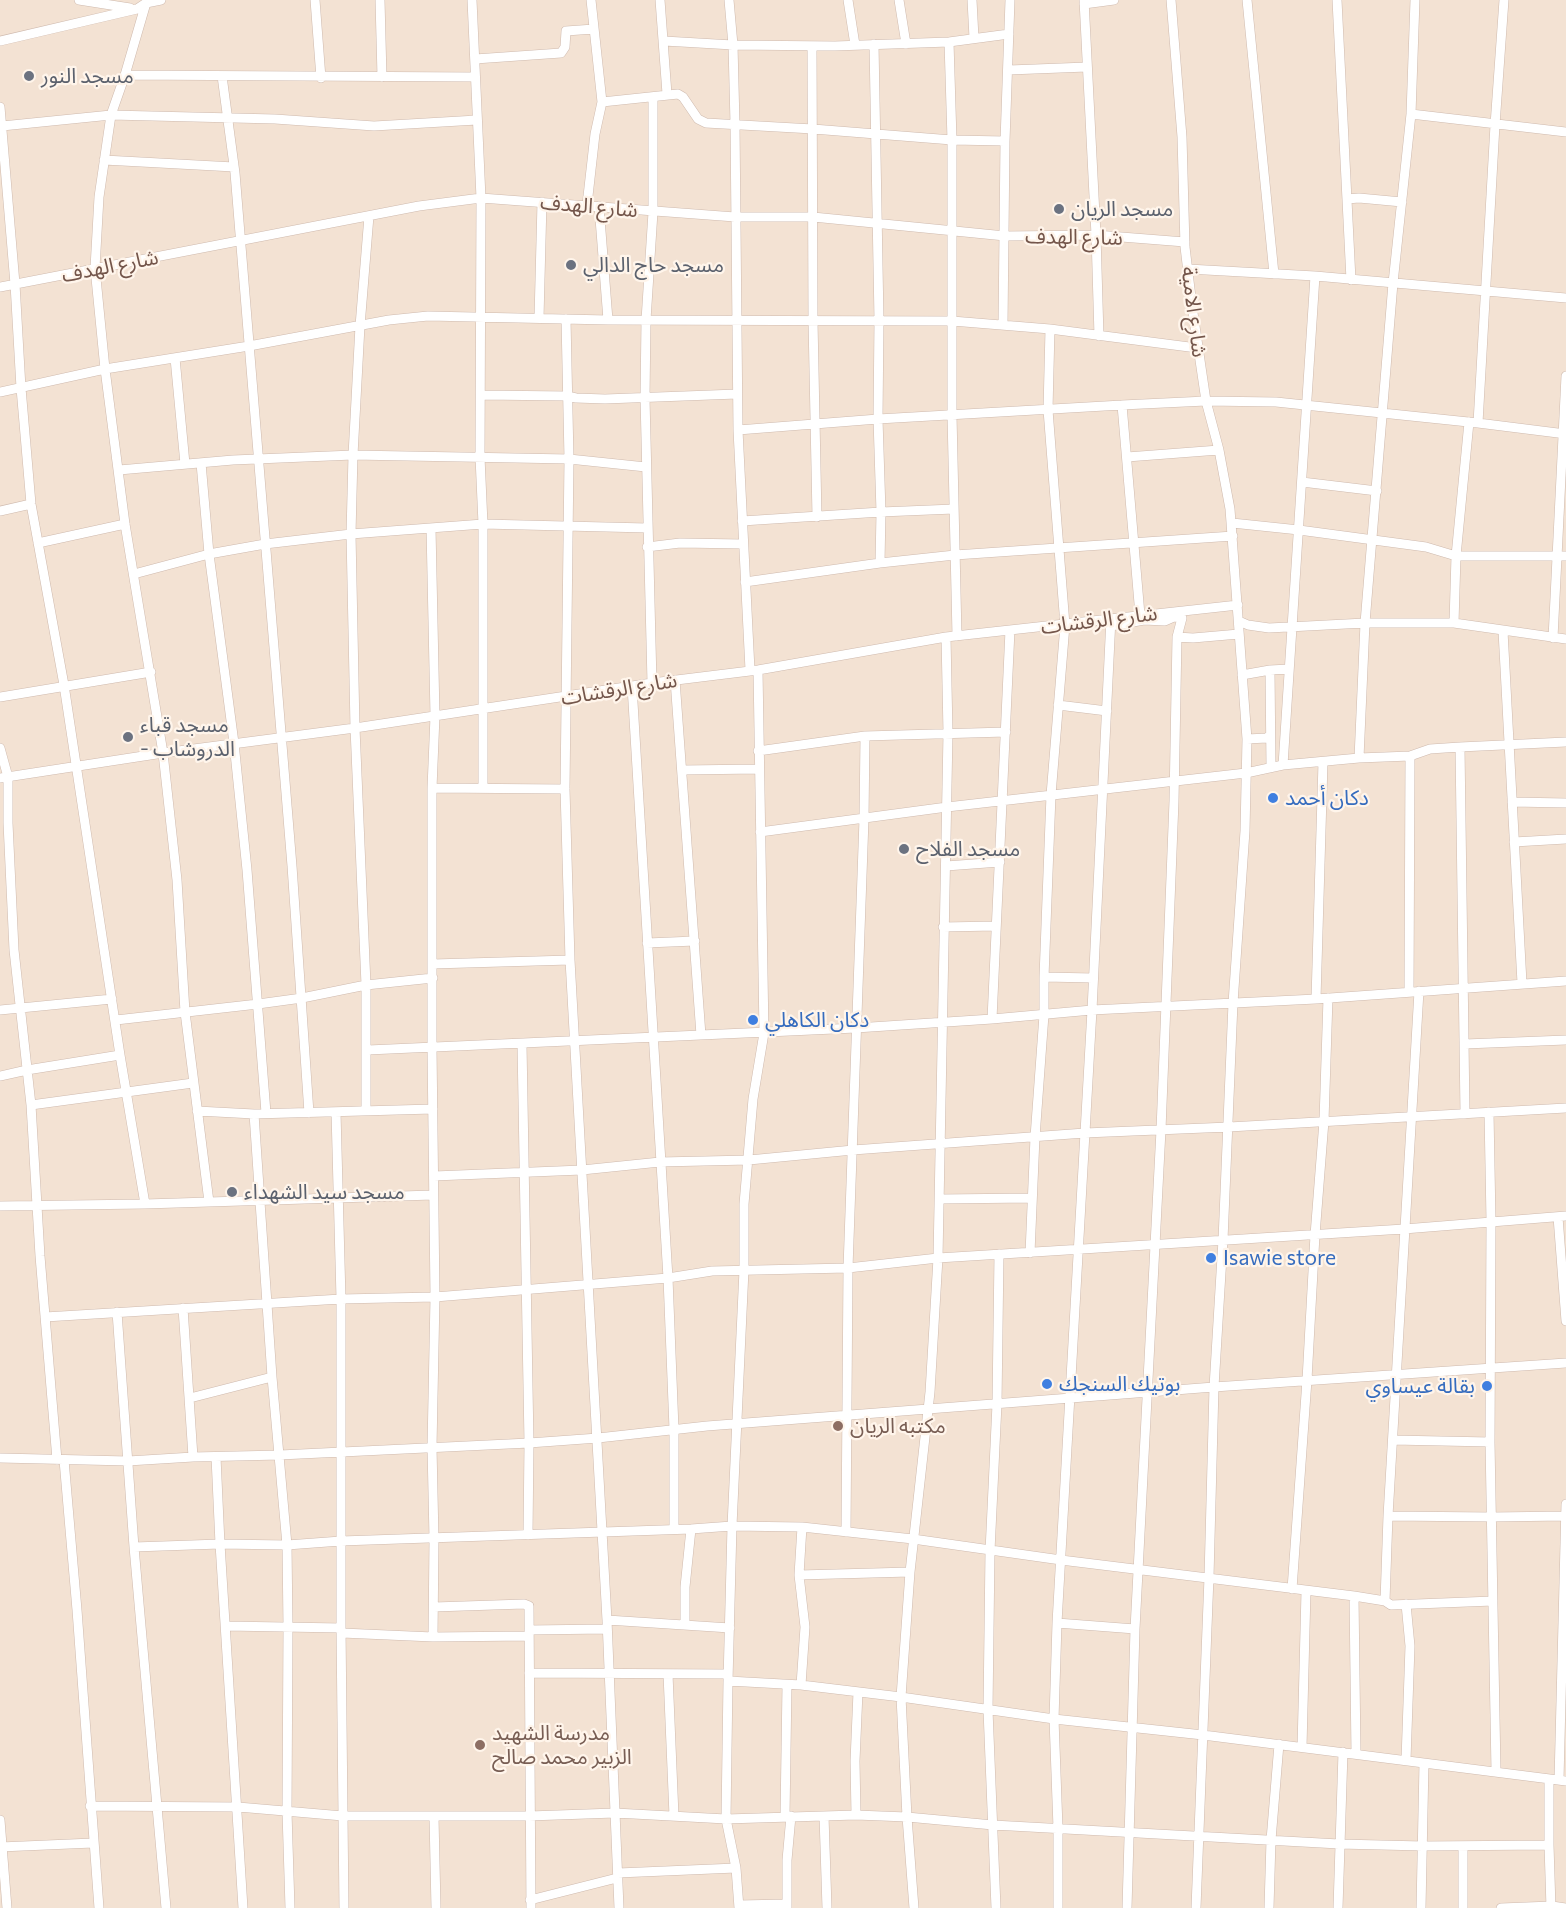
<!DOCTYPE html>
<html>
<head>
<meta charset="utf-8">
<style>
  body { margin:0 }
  canvas { display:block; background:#fcf1e5 }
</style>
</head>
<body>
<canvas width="1566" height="1908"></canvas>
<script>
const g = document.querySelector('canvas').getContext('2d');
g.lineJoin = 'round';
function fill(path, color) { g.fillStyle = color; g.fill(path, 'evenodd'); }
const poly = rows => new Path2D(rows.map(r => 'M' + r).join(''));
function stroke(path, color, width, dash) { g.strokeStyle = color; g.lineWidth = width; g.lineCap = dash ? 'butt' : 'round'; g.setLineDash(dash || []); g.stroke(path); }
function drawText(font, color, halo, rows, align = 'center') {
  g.font = font + ' Commissioner,"Noto Sans Arabic",sans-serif'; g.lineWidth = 4.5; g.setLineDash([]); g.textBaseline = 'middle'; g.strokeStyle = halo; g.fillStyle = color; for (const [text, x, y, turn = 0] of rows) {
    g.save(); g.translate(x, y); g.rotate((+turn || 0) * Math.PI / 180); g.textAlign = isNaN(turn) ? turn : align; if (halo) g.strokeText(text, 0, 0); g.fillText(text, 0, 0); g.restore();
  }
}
fill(poly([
  [0,0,1566,0,1566,1908,0,1908]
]), '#f3e2d3');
const minor = poly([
  [79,0,130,8],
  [315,0,321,78],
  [380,0,382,77],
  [472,0,481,198,480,457,483,524,483,787],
  [660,0,667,94],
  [729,0,733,45,735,124,738,430,750,670],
  [848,0,855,45],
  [899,0,906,44],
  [972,0,974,38],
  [1084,0,1096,235,1099,336],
  [1171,0,1182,137,1185,247,1192,306,1206,401,1219,450,1230,509,1247,739,1245,831,1233,1003,1223,1240,1214,1387,1209,1577,1196,1908],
  [1247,0,1274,274],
  [1337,0,1351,280],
  [146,3,125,75,111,115,99,197,95,268,105,369,125,524,163,753,177,880,185,1012,209,1202],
  [1084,4,1114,0],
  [0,41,137,9,146,3,161,0],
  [664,41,733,45,835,46,949,42,1009,34],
  [949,42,952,140,952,415,957,636],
  [874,44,879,320,878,419,881,512,880,563],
  [812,46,813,321,817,517],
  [475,59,561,53,565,47,566,31,594,29],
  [1009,70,1087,67],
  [125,75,475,77],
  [222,76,235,173,292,866,309,1113],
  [602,102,678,94,683,97,698,119,706,123,813,129,952,140,1005,141],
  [0,107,15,284,21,388,31,504,64,685,120,1055,145,1204],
  [1411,114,1566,132],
  [2,126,111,115,275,119,374,126,477,120],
  [104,160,234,167],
  [1347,199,1359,198,1402,202],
  [587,205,595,134,602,102,591,0],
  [599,206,608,320],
  [1188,269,1315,276,1566,298],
  [0,287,419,206,481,198,735,217,813,217,1005,236,1096,235,1185,242],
  [539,318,542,202],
  [566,319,569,459,565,789,570,960,607,1620,619,1908],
  [1003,325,1005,141,1010,0],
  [175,358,185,464],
  [0,392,105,369,249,346,389,320,428,316,608,320,952,321,1050,329,1197,348],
  [482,395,567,396,576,398,605,399,737,394],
  [1122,405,1140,615],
  [1478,423,1495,125,1504,0],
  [738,430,878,419,1122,405,1206,401,1276,402,1478,423,1566,434],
  [1127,457,1219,450],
  [201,463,209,554,234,743,247,870,266,1113],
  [119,470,233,460,353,455,569,459,646,467],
  [1302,482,1377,491],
  [0,511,31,504],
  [742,521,881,512,954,509],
  [1232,523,1299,530,1426,547,1456,556,1566,556],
  [431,528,435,716,432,788,432,1048,435,1297,432,1447,434,1539,433,1637],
  [38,543,125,524],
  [647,547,680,543,743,544],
  [134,574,209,554,265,544,351,534,483,524,647,528],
  [745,582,880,563,955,555,1233,536],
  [1239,621,1248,625,1269,628,1365,623,1454,623,1566,639],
  [1454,623,1456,556,1469,422],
  [1111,626,1144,620,1165,621,1174,617,1182,618,1177,637,1193,638,1239,634],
  [1503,631,1522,983],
  [1553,638,1566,376],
  [1270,670,1271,767],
  [1242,675,1270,670,1289,669],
  [675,680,701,1035],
  [652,683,645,398,646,320,653,212,653,97],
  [632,686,668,1278,674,1429,674,1529],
  [0,697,151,672],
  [1058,705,1107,711],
  [1247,739,1267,738,1269,736],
  [1460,747,1465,1114],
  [0,748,8,777,8,823,14,950,31,1105,40,1256,57,1460],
  [758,751,865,736,1006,732],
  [1359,758,1365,623,1393,283,1411,114,1415,0],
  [1283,765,1315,276],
  [683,770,759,769],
  [0,778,163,753,355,728,652,683,758,670,946,637,1238,605],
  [432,788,565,789],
  [1512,802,1566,803],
  [760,832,947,807,1246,773,1283,765,1359,758,1410,756,1430,749,1460,747,1566,742],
  [1514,842,1566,839],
  [946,866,1000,862],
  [943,927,996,926],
  [647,943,695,941],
  [433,964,570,960],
  [1044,977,1093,978],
  [1409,992,1410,756],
  [1316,999,1323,762],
  [0,1010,112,999],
  [992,1019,1010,630],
  [116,1020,258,1004,302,998,366,985,433,978],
  [522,1044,529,1443,528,1535],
  [1465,1044,1566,1040],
  [368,1050,856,1028,992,1019,1092,1010,1316,999,1566,981],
  [0,1076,27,1070,120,1055],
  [31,1105,193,1083],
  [197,1111,254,1114,433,1109],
  [366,1111,366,985,355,728,351,534,353,455,360,326,369,216],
  [336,1112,341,1299,341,1628,344,1908],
  [1489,1112,1491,1221,1490,1442,1496,1771],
  [254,1114,272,1377,287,1545,288,1627,287,1812,290,1908],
  [434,1176,582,1170,660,1162,749,1160,853,1150,1085,1133,1229,1127,1566,1108],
  [940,1199,1032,1198],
  [0,1206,145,1204,433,1195],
  [1558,1217,1566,1321],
  [1030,1253,1035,1137,1044,1015,1044,977,1051,795,1065,625,1048,410,1050,329],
  [183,1308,193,1457],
  [117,1312,134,1547,166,1908],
  [45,1317,341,1299,435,1297,668,1278,712,1271,848,1268,938,1258,1404,1229,1566,1216],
  [190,1398,272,1377],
  [1393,1440,1490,1442],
  [216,1457,220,1544,243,1908],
  [0,1458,128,1461,193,1457,280,1455,529,1443,598,1438,707,1426,1214,1387,1566,1363],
  [64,1460,77,1610,99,1908],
  [1388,1516,1492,1517,1566,1516],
  [846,1532,848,1268,864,819,865,736],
  [134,1547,220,1544,287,1545,341,1541,691,1529,732,1526,802,1527,913,1539,1061,1560,1354,1596,1385,1601,1391,1605,1493,1601],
  [799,1575,910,1572],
  [1292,1589,1307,1380,1315,1235,1324,1121,1328,998],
  [1354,1596,1356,1754],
  [1385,1601,1388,1516,1419,991],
  [1406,1604,1410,1646,1406,1760],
  [434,1607,524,1604,529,1606,531,1908],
  [607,1620,730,1628],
  [1057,1623,1135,1629],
  [685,1624,685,1587,691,1529],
  [226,1626,341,1628],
  [529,1630,607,1629],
  [342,1633,433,1637,529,1636],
  [529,1673,728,1674],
  [668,1674,674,1816],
  [728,1681,801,1685,901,1697,1054,1719,1203,1735,1566,1781],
  [801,1685,805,1627,799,1575,802,1527],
  [1302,1747,1306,1591],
  [1549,1779,1549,1845,1551,1908],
  [1559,1780,1566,1504],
  [90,1806,238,1807,343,1816,529,1816,615,1813,726,1819,856,1815,907,1817,993,1825,1339,1844,1423,1846,1549,1845],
  [856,1815,855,1761,858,1692],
  [785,1816,787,1685],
  [824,1816,827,1908],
  [434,1817,436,1908],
  [0,1820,7,1908],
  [0,1847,93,1843],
  [618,1873,736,1868],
  [530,1900,617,1878],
  [739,1905,787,1904],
  [739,1908,736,1868,726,1819,728,1681,732,1526,744,1270,744,1204,753,1099,764,1033,758,670],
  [787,1908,787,1860,791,1816],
  [914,1908,907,1817,901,1697,910,1572,930,1392,938,1258,948,733,946,637],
  [996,1908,988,1710,990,1551,997,1404,999,1254],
  [1058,1908,1058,1828,1054,1719,1057,1623,1092,1010,1111,618],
  [1127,1908,1135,1629,1161,1130,1174,801,1177,637],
  [1269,1908,1271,1840,1279,1744],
  [1338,1908,1343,1752],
  [1421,1908,1424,1763],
  [1463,1908,1463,1846],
  [1501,1908,1552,1906,1566,1908]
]);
stroke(minor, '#cfbaae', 10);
stroke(minor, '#fff', 9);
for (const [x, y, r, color] of [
  [29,76,6,"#6b7280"],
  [1059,209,6,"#6b7280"],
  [571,265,6,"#6b7280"],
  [128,737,6,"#6b7280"],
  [1273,798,6,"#3f7fe0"],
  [904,849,6,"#6b7280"],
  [753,1020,6,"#3f7fe0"],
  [232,1192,6,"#6b7280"],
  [1211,1258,6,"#3f7fe0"],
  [1047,1384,6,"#3f7fe0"],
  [1487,1386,6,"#3f7fe0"],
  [838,1426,6,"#8d6e63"],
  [480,1745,6,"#8d6e63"]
]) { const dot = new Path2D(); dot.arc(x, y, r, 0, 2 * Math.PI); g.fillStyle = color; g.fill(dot); stroke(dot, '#fff5eb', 2); }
drawText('21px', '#5b616d', '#fff5eb', [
  ["مسجد النور",41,76],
  ["مسجد الريان",1071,209],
  ["مسجد حاج الدالي",583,265],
  ["مسجد قباء",140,725],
  ["- الدروشاب",140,749],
  ["مسجد الفلاح",916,849],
  ["مسجد سيد الشهداء",244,1192]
], 'left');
drawText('21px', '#74564b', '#fff5eb', [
  ["شارع الهدف",589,206,5],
  ["شارع الهدف",1074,237,1],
  ["شارع الهدف",110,266,-11],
  ["شارع الامية",1194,312,83],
  ["شارع الرقشات",1099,620,-7],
  ["شارع الرقشات",619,689,-9]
]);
drawText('21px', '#366cbe', '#fff5eb', [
  ["دكان أحمد",1285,798],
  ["دكان الكاهلي",765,1020],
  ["Isawie store",1223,1258],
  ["بوتيك السنجك",1059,1384],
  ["بقالة عيساوي",1475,1386,"right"]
], 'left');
drawText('21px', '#785e54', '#fff5eb', [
  ["مكتبه الريان",850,1426],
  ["مدرسة الشهيد",492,1733],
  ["الزبير محمد صالح",492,1757]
], 'left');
</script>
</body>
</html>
